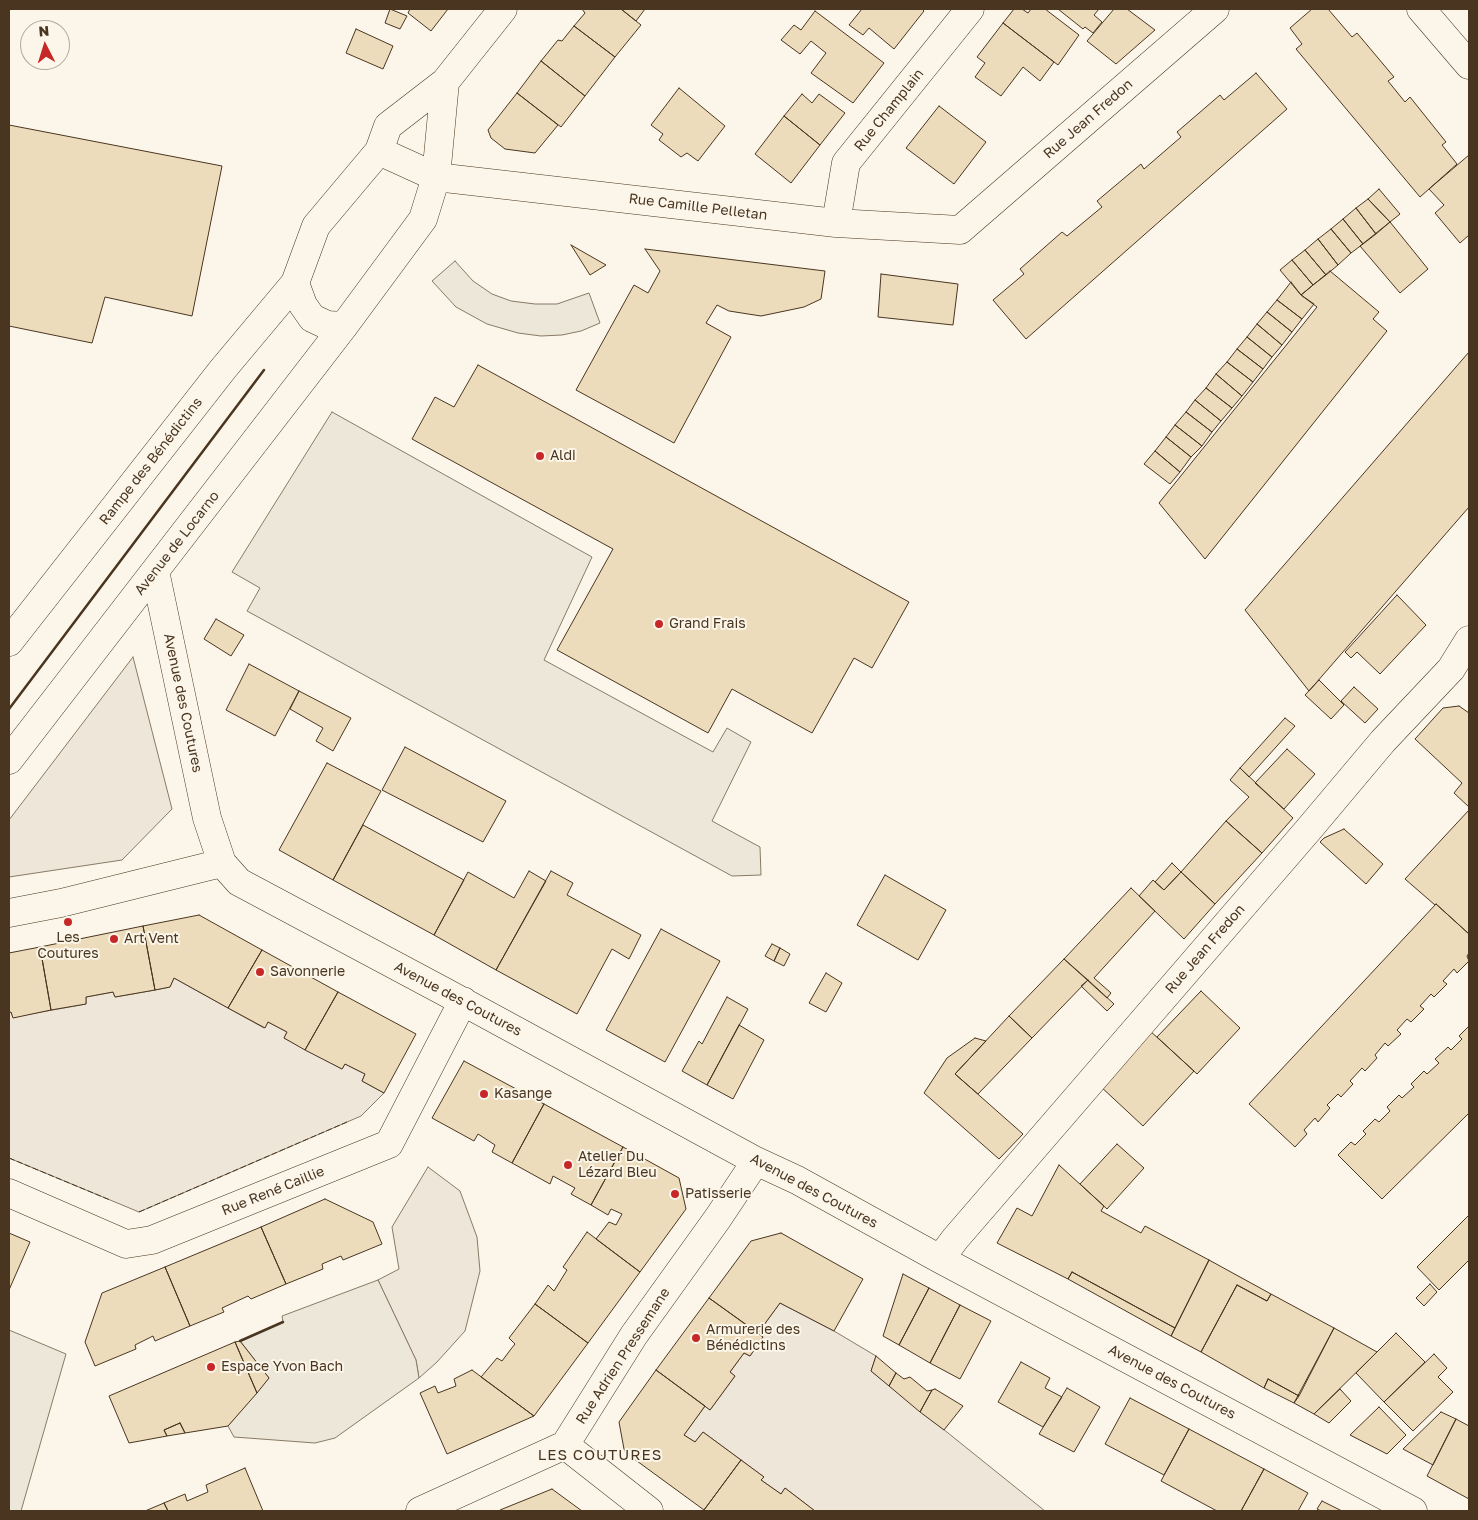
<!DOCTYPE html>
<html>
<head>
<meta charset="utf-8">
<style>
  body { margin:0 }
  #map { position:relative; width:1478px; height:1520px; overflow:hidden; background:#fbf6e9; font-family:"Golos Text",sans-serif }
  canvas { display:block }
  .frame { position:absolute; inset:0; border:10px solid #4a3520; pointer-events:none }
  .north { position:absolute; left:20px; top:20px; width:50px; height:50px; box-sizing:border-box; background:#fbf6e9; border:1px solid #b4a999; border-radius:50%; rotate:355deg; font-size:14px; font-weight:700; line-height:20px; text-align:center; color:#4a3520 }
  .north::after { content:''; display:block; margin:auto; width:18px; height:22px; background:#c62828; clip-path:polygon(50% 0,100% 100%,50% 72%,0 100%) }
</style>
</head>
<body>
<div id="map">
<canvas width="1478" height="1520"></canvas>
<div class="frame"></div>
<div class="north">N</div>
</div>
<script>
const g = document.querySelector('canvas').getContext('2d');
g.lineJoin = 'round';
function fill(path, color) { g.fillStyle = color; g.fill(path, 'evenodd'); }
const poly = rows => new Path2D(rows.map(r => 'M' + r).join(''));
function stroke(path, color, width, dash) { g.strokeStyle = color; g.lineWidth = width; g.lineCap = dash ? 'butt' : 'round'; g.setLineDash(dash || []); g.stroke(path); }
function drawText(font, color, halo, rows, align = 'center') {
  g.font = font + ' "Golos Text",sans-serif'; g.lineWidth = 4; g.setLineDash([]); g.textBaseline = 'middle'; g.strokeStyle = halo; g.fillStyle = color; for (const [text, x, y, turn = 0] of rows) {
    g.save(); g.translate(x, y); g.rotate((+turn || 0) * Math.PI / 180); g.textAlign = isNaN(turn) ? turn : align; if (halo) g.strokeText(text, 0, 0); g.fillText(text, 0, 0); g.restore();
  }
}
const green = poly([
  [133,657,172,809,122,860,9,877,9,820,133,657],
  [174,978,264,1028,268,1022,287,1032,284,1038,342,1069,345,1064,365,1074,362,1081,384,1093,361,1116,139,1212,9,1158,9,1013,11,1012,13,1017,86,1004,86,997,113,992,115,997,155,990,170,987,174,978],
  [428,1167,460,1191,477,1237,480,1271,465,1331,437,1362,419,1378,416,1360,378,1280,399,1269,392,1227,428,1167],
  [780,1303,834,1331,876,1356,871,1371,1045,1511,815,1511,785,1488,781,1494,761,1480,764,1477,703,1432,695,1442,684,1435,705,1406,710,1410,735,1376,730,1372,744,1353,750,1356,763,1337,758,1333,780,1303]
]);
fill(green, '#ede6d9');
stroke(green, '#887966', 1);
const parking = poly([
  [455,261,473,281,492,294,511,301,535,304,557,304,589,293,600,323,581,331,562,335,541,336,518,333,487,324,456,307,432,281,455,261],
  [332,412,592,557,544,660,713,752,727,728,751,742,712,821,760,847,761,875,732,876,247,611,260,588,232,572,332,412],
  [378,1280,416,1360,419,1378,335,1438,315,1443,234,1437,228,1426,269,1378,240,1341,283,1322,282,1316,378,1280],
  [9,1330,66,1354,21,1511,9,1511,9,1330]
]);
fill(parking, '#ede7d9');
stroke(parking, '#887966', 1);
const building = poly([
  [390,9,407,16,400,29,385,23,390,9],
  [410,9,448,9,431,31,408,13,410,9],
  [582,9,621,9,641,25,615,57,574,26,585,13,582,9],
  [621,9,645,9,636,21,621,9],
  [862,9,922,9,924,11,894,49,869,28,863,35,849,25,862,9],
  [1014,9,1022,9,1028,13,1031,9,1045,9,1079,35,1058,65,1003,23,1014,9],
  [1058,9,1099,9,1094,15,1102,22,1093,33,1085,27,1083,29,1058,9],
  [1114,9,1127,9,1155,30,1116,64,1087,41,1114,9],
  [1312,9,1328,9,1352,37,1357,33,1394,77,1388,81,1405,102,1410,97,1446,142,1442,145,1457,164,1420,197,1296,49,1302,44,1290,28,1312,9],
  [815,11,884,63,853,103,811,73,826,53,811,41,800,54,781,40,794,25,801,30,815,11],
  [1003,23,1054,62,1040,81,1023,67,1001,96,975,77,985,63,977,57,1003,23],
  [574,26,615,57,585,96,541,61,558,40,562,41,574,26],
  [356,29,393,46,383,69,346,53,356,29],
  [541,61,585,96,561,127,517,93,541,61],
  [1256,73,1287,109,1026,339,993,300,1024,274,1020,269,1062,232,1067,236,1102,207,1097,201,1141,164,1144,169,1181,137,1177,132,1220,95,1224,100,1256,73],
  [679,88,725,126,698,161,687,153,681,157,659,140,663,134,651,125,679,88],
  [517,93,558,125,535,153,505,149,491,138,488,130,517,93],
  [802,94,812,103,819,94,845,113,820,145,784,116,802,94],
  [939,106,986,142,954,184,906,148,939,106],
  [784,116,820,145,791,183,755,154,784,116],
  [9,125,222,166,192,316,105,297,92,343,9,326,9,125],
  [1469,155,1469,235,1460,243,1435,213,1444,205,1429,189,1469,155],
  [1379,189,1400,214,1390,222,1368,199,1379,189],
  [1368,199,1390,222,1376,234,1356,208,1368,199],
  [1356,208,1376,234,1363,244,1343,219,1356,208],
  [1343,219,1363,244,1351,253,1331,229,1343,219],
  [1390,222,1428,269,1400,293,1360,246,1390,222],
  [1331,229,1351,253,1338,265,1318,239,1331,229],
  [1318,239,1338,265,1326,275,1305,250,1318,239],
  [571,245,606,265,590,275,571,245],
  [645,249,825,271,821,299,804,307,761,316,729,311,717,305,706,323,731,337,674,443,576,390,634,285,648,293,660,271,645,249],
  [1305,250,1326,275,1313,285,1292,260,1305,250],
  [1292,260,1313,285,1301,295,1280,270,1292,260],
  [1330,271,1379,312,1373,319,1387,331,1205,559,1159,503,1317,307,1301,295,1330,271],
  [881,274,958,284,953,325,878,317,881,274],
  [1291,282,1301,295,1314,304,1302,319,1277,300,1291,282],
  [1277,300,1302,319,1292,332,1267,312,1277,300],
  [1267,312,1292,332,1282,345,1257,324,1267,312],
  [1257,324,1282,345,1272,357,1247,337,1257,324],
  [1247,337,1272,357,1263,369,1237,349,1247,337],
  [1237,349,1263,369,1253,382,1227,362,1237,349],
  [1469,352,1469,507,1309,691,1245,610,1469,352],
  [1227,362,1253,382,1242,396,1216,374,1227,362],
  [478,365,909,602,872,668,854,658,812,733,732,689,708,733,557,650,613,549,412,439,435,397,454,407,478,365],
  [1216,374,1242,396,1232,408,1206,388,1216,374],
  [1206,388,1232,408,1221,421,1195,400,1206,388],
  [1195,400,1221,421,1212,432,1186,412,1195,400],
  [1186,412,1212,432,1202,446,1175,425,1186,412],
  [1175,425,1202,446,1191,457,1166,437,1175,425],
  [1166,437,1191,457,1180,472,1155,451,1166,437],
  [1155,451,1180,472,1170,484,1144,464,1155,451],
  [1397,595,1426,625,1380,674,1357,652,1351,658,1345,652,1397,595],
  [216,619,244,635,231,656,204,639,216,619],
  [249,664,299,691,275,736,226,710,249,664],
  [1319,680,1344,705,1331,719,1305,695,1319,680],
  [1354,687,1378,709,1365,723,1341,701,1354,687],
  [299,691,351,718,333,751,316,741,323,728,290,709,299,691],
  [1459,706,1469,713,1469,807,1454,793,1462,783,1415,739,1443,708,1459,706],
  [1285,718,1295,726,1249,777,1240,768,1285,718],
  [405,747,506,801,483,842,382,790,405,747],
  [1287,749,1315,774,1284,809,1255,783,1287,749],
  [327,763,381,791,333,880,279,850,327,763],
  [1240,768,1293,818,1262,853,1226,821,1249,797,1230,780,1240,768],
  [1469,810,1469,934,1436,904,1435,905,1405,879,1469,810],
  [1226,821,1262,853,1215,904,1181,872,1226,821],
  [363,825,464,880,434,935,333,880,363,825],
  [1344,829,1383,864,1366,884,1320,842,1324,838,1344,829],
  [1172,863,1181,872,1164,890,1155,882,1172,863],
  [529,871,546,881,496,970,434,935,468,872,514,898,529,871],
  [551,871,573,883,567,895,641,935,629,959,612,949,577,1014,496,970,551,871],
  [1181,872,1215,904,1184,939,1139,896,1153,880,1164,890,1181,872],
  [885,875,946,910,918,960,857,925,885,875],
  [1131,888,1155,911,1094,978,1111,993,1107,998,1064,959,1131,888],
  [1436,904,1469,934,1469,953,1467,956,1469,961,1457,973,1454,969,1443,981,1447,984,1434,997,1431,994,1420,1006,1424,1009,1411,1022,1407,1019,1397,1030,1401,1034,1388,1046,1385,1043,1375,1055,1377,1058,1365,1071,1362,1068,1350,1081,1353,1084,1341,1097,1338,1094,1327,1105,1330,1108,1318,1122,1315,1118,1304,1130,1307,1134,1295,1147,1249,1104,1436,904],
  [199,915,262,950,228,1008,174,978,170,987,155,990,143,926,199,915],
  [143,926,155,990,115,997,113,992,86,997,86,1004,51,1010,40,947,143,926],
  [661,929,720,961,665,1062,606,1030,661,929],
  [772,944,780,948,774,961,765,956,772,944],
  [40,947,51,1010,13,1018,11,1012,9,1013,9,953,40,947],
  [780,948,790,954,784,966,774,961,780,948],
  [262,950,338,992,305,1050,284,1038,287,1032,268,1022,265,1028,228,1008,262,950],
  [1064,959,1088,980,1032,1038,1009,1016,1064,959],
  [826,973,842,983,826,1012,809,1003,826,973],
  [1088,980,1114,1004,1107,1011,1081,986,1088,980],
  [1201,991,1240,1028,1197,1074,1157,1037,1201,991],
  [338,992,416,1034,384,1093,362,1081,365,1074,345,1064,342,1069,305,1050,338,992],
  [727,997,748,1009,707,1085,682,1071,699,1041,702,1044,727,997],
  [1009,1016,1032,1038,978,1094,955,1074,1009,1016],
  [739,1025,764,1040,733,1099,707,1085,739,1025],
  [1469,1026,1469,1113,1382,1199,1338,1155,1351,1142,1355,1145,1366,1134,1363,1131,1375,1119,1379,1122,1390,1111,1387,1107,1399,1095,1402,1098,1414,1087,1411,1084,1424,1071,1427,1074,1439,1063,1435,1059,1448,1047,1451,1050,1462,1039,1459,1036,1469,1026],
  [1149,1030,1194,1071,1143,1126,1099,1085,1149,1030],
  [975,1038,986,1041,955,1074,1023,1134,999,1159,924,1093,947,1058,975,1038],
  [464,1061,544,1104,512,1163,492,1152,495,1145,478,1134,474,1141,432,1118,464,1061],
  [544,1104,623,1147,591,1205,571,1194,575,1188,553,1176,550,1184,512,1163,544,1104],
  [1117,1144,1144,1168,1107,1209,1080,1184,1117,1144],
  [623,1147,679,1178,686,1209,640,1272,596,1239,609,1222,616,1225,622,1214,611,1209,608,1215,591,1205,623,1147],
  [1059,1165,1104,1206,1101,1211,1141,1233,1145,1226,1209,1260,1175,1328,1072,1272,1068,1279,997,1243,1017,1208,1032,1216,1059,1165],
  [325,1199,373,1222,382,1244,343,1260,341,1256,322,1264,323,1269,286,1284,261,1227,325,1199],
  [1469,1215,1469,1260,1439,1290,1417,1267,1469,1215],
  [261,1227,286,1284,251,1299,248,1296,222,1308,224,1312,190,1326,165,1267,261,1227],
  [587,1232,640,1272,588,1343,535,1304,548,1285,554,1291,567,1270,563,1267,587,1232],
  [9,1233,30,1242,9,1290,9,1233],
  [781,1233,863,1279,834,1331,780,1303,758,1333,709,1298,751,1241,781,1233],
  [1209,1260,1271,1294,1267,1301,1237,1285,1201,1352,1171,1336,1209,1260],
  [165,1267,190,1326,155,1341,153,1336,135,1345,136,1349,95,1366,85,1342,102,1293,165,1267],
  [1072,1272,1175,1328,1171,1336,1068,1279,1072,1272],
  [903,1274,929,1288,899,1345,883,1336,903,1274],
  [1430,1284,1437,1292,1424,1306,1416,1298,1430,1284],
  [1237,1285,1267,1301,1271,1294,1334,1328,1299,1396,1268,1379,1264,1388,1201,1352,1237,1285],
  [929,1288,960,1305,930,1363,899,1345,929,1288],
  [709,1298,763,1337,750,1356,744,1353,730,1372,735,1376,710,1410,656,1370,709,1298],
  [535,1304,588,1343,534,1416,481,1377,497,1358,502,1361,511,1349,515,1344,509,1338,535,1304],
  [960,1305,991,1321,960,1379,930,1363,960,1305],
  [1334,1328,1377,1352,1314,1414,1294,1403,1334,1328],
  [1396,1333,1425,1362,1384,1402,1356,1373,1396,1333],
  [240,1341,269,1378,257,1393,235,1342,240,1341],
  [235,1342,257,1393,228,1426,185,1433,180,1423,164,1430,167,1436,129,1443,109,1396,235,1342],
  [1434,1354,1447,1368,1438,1377,1453,1392,1413,1431,1384,1402,1434,1354],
  [876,1356,896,1373,889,1386,871,1371,876,1356],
  [1021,1362,1050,1378,1045,1388,1062,1397,1043,1427,998,1402,1021,1362],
  [472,1370,534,1416,447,1454,420,1393,435,1386,438,1393,456,1386,454,1379,472,1370],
  [656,1370,705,1406,684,1435,695,1442,703,1432,741,1460,704,1510,626,1453,624,1449,619,1422,656,1370],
  [896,1373,904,1379,910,1377,927,1391,932,1390,920,1412,889,1386,896,1373],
  [1268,1379,1299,1396,1294,1403,1264,1388,1268,1379],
  [1067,1388,1100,1407,1074,1452,1039,1434,1067,1388],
  [935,1389,963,1406,944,1430,920,1412,932,1390,935,1389],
  [1340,1389,1351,1401,1329,1423,1314,1414,1340,1389],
  [1130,1398,1189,1429,1164,1475,1105,1444,1130,1398],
  [1379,1407,1406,1435,1387,1454,1350,1435,1379,1407],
  [1441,1412,1456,1419,1433,1465,1403,1449,1441,1412],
  [1456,1419,1469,1426,1469,1499,1427,1476,1456,1419],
  [180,1423,185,1433,167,1436,164,1430,180,1423],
  [1189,1429,1264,1469,1241,1511,1217,1511,1161,1481,1189,1429],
  [741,1460,764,1477,761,1480,781,1494,785,1488,815,1511,705,1511,704,1510,741,1460],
  [245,1468,263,1511,168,1511,164,1503,185,1494,187,1501,208,1492,206,1485,245,1468],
  [1264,1469,1308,1493,1298,1511,1241,1511,1264,1469],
  [552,1489,582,1511,500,1511,500,1510,552,1489],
  [1322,1501,1342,1511,1321,1511,1317,1509,1322,1501],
  [164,1503,168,1511,145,1511,164,1503]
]);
fill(building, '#ecdcbc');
stroke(building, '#4a3520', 1);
const minor = poly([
  [1421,9,1469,65],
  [379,151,436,177,836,223,960,230,1215,9],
  [836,223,846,163,970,9],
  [344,326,327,325,312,318,303,305,295,283,316,226,379,151,388,126,445,82,503,9],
  [9,642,223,369,295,283],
  [9,760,344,326,423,219,436,177,445,82],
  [222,863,239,882,445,992,756,1161,797,1180,940,1259,1413,1511],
  [9,913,61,903,222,863,207,818,155,571],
  [9,1193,126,1244,152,1240,389,1144,463,1001],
  [940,1259,955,1239,1309,829,1383,741,1451,669,1469,640],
  [565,1445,649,1511],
  [420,1511,565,1445,634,1335,718,1218,756,1161]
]);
stroke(minor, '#4a3520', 29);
stroke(minor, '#fbf6e9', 28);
stroke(poly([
  [9,1158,110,1200],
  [139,1212,347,1122]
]), '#4a3520', 1, [6, 2.5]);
stroke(poly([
  [9,709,264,370],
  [240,1341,283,1322]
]), '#4a3520', 2.5);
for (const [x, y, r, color] of [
  [540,456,5,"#c62828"],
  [659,624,5,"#c62828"],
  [68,922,5,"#c62828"],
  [114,939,5,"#c62828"],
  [260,972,5,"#c62828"],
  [484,1094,5,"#c62828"],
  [568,1165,5,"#c62828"],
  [675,1194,5,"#c62828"],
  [696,1338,5,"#c62828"],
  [211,1367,5,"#c62828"]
]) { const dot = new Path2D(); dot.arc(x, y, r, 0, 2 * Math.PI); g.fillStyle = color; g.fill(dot); stroke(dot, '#fbf6e9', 2); }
drawText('14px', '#4a3520', '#fbf6e9', [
  ["Rue Champlain",889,110,-51],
  ["Rue Jean Fredon",1088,119,-41],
  ["Rue Camille Pelletan",698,207,7],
  ["Rampe des Bénédictins",151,461,-52],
  ["Avenue de Locarno",177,543,-52],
  ["Avenue des Coutures",183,703,78],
  ["Rue Jean Fredon",1205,949,-49],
  ["Avenue des Coutures",458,999,28],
  ["Rue René Caillie",273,1191,-22],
  ["Avenue des Coutures",814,1191,28],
  ["Rue Adrien Pressemane",623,1356,-57],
  ["Avenue des Coutures",1172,1382,28]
]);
drawText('14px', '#4a3520', '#fbf6e9', [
  ["Aldi",550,456],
  ["Grand Frais",669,624],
  ["Les",68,938,"center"],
  ["Coutures",68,954,"center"],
  ["Art Vent",124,939],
  ["Savonnerie",270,972],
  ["Kasange",494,1094],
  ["Atelier Du",578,1157],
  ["Lézard Bleu",578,1173],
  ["Patisserie",685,1194],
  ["Armurerie des",706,1330],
  ["Bénédictins",706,1346],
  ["Espace Yvon Bach",221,1367]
], 'left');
g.letterSpacing = '1px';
drawText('15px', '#4a3520', '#fbf6e9', [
  ["LES COUTURES",600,1455]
]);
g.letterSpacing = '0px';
</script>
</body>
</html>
